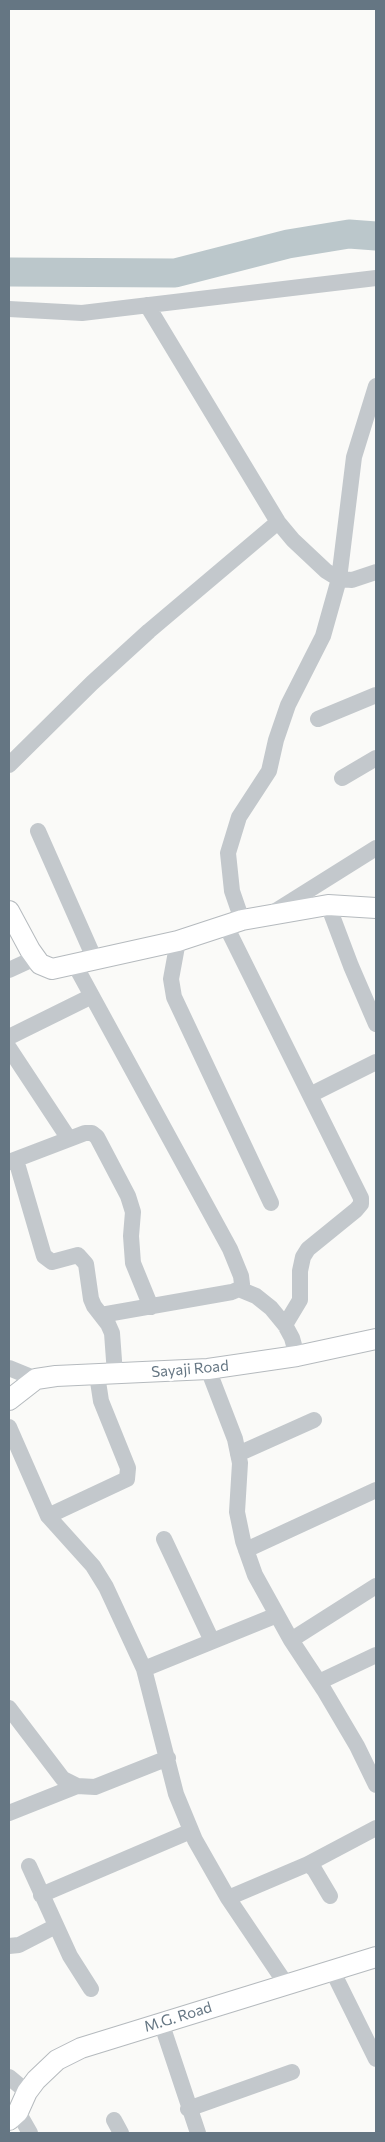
<!DOCTYPE html>
<html>
<head>
<meta charset="utf-8">
<style>
  body { margin:0 }
  #map { position:relative; width:385px; height:2142px; overflow:hidden; background:#fafaf8; font-family:Commissioner,sans-serif }
  canvas { display:block }
  .frame { position:absolute; inset:0; border:10px solid #657683; pointer-events:none }
</style>
</head>
<body>
<div id="map">
<canvas width="385" height="2142"></canvas>
<div class="frame"></div>
</div>
<script>
const g = document.querySelector('canvas').getContext('2d');
g.lineJoin = 'round';
const poly = rows => new Path2D(rows.map(r => 'M' + r).join(''));
function stroke(path, color, width, dash) { g.strokeStyle = color; g.lineWidth = width; g.lineCap = dash ? 'butt' : 'round'; g.setLineDash(dash || []); g.stroke(path); }
function drawText(font, color, halo, rows, align = 'center') {
  g.font = font + ' Commissioner,sans-serif'; g.lineWidth = 5; g.setLineDash([]); g.textBaseline = 'middle'; g.strokeStyle = halo; g.fillStyle = color; for (const [text, x, y, turn = 0] of rows) {
    g.save(); g.translate(x, y); g.rotate((+turn || 0) * Math.PI / 180); g.textAlign = isNaN(turn) ? turn : align; if (halo) g.strokeText(text, 0, 0); g.fillText(text, 0, 0); g.restore();
  }
}
stroke(poly([
  [9,272,175,273,288,244,349,234,376,236]
]), '#bbc7cb', 29);
const major = poly([
  [9,911,30,950,40,964,52,969,178,941,242,920,328,905,376,908],
  [9,1400,36,1379,56,1376,208,1369,297,1356,376,1339],
  [9,2120,18,2112,27,2092,36,2080,57,2060,81,2048,376,1957]
]);
stroke(major, '#b5babe', 22);
stroke(poly([
  [147,305,278,522,293,540,326,571,339,579,352,580,376,572],
  [9,309,82,313,376,278],
  [318,719,376,695],
  [9,765,92,683,149,631,278,522],
  [342,778,376,758],
  [38,831,95,960],
  [328,905,351,966,376,1024],
  [274,912,376,848],
  [242,920,232,891,228,853,239,817,269,771,276,740,288,705,323,636,339,579,354,457,376,386],
  [226,926,361,1198,361,1204,356,1210,308,1249,303,1257,300,1271,300,1300,285,1325],
  [178,941,171,979,174,997,271,1203],
  [75,965,230,1249,241,1276,242,1284,239,1289,232,1292,101,1315],
  [9,970,35,958],
  [9,1037,92,996],
  [9,1048,69,1139],
  [310,1095,376,1062],
  [16,1160,44,1256,52,1262,78,1255,86,1264,91,1299,94,1306,108,1324,112,1333,115,1374],
  [9,1162,85,1133,92,1133,97,1137,128,1196,133,1212,131,1236,133,1263,151,1307],
  [239,1289,256,1296,271,1308,285,1325,292,1338,297,1356],
  [9,1368,36,1379],
  [208,1369,235,1439,240,1463,237,1512,243,1541,255,1575,291,1640,324,1690,357,1746,376,1785],
  [9,1427,48,1516,93,1566,106,1587,144,1669,176,1794,195,1840,228,1898,286,1984],
  [238,1454,314,1420],
  [48,1516,127,1479,128,1468,101,1401,97,1375],
  [164,1539,212,1641],
  [246,1550,376,1490],
  [291,1640,376,1586],
  [144,1669,277,1615],
  [319,1682,376,1655],
  [9,1708,63,1779,77,1786,95,1787,168,1758],
  [9,1813,77,1786],
  [308,1864,376,1828],
  [29,1866,70,1956,91,1989],
  [41,1895,191,1831],
  [228,1898,308,1864,314,1869,330,1896],
  [9,1946,19,1945,56,1926],
  [332,1970,376,2059],
  [161,2022,198,2133],
  [9,2077,27,2092],
  [188,2109,292,2072],
  [18,2112,30,2133],
  [114,2120,121,2133]
]), '#c3c8cc', 16);
stroke(major, '#fff', 20);
drawText('15px', '#657683', '#fff', [
  ["Sayaji Road",190,1369,-5],
  ["M.G. Road",178,2017,-17]
]);
</script>
</body>
</html>
